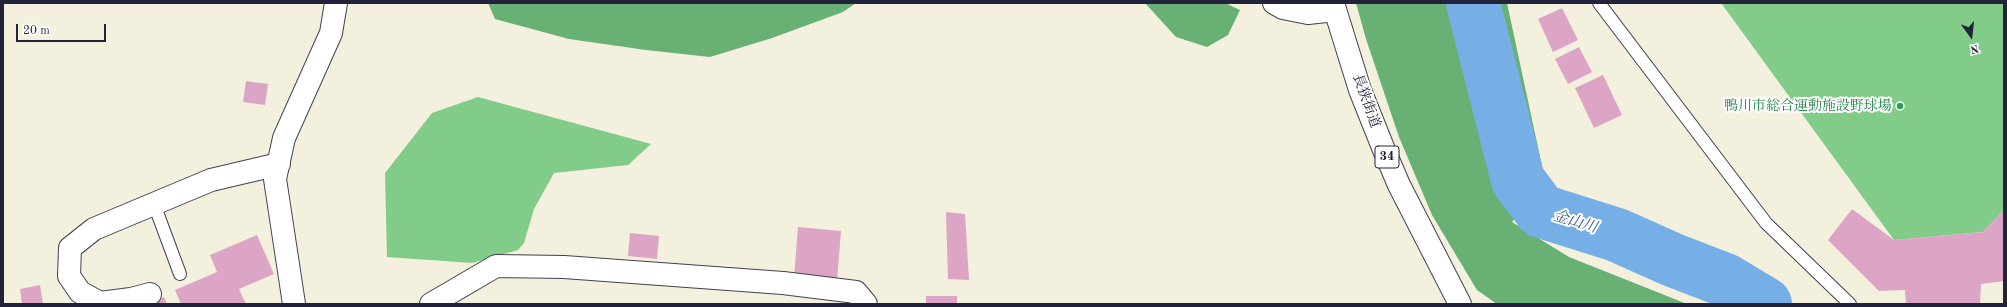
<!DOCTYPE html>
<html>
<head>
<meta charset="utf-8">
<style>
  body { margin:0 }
  #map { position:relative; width:2007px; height:307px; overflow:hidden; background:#f3f0dd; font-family:"Old Standard TT",serif }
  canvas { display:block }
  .frame { position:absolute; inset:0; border:4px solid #22223b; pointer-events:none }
  .north { position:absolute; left:1951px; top:16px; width:40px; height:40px; -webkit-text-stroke:3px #fff; paint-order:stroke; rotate:165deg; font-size:11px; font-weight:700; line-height:16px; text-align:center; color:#22223b }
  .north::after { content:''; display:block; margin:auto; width:14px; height:18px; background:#22223b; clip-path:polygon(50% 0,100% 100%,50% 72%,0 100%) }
  .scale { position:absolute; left:16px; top:24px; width:90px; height:18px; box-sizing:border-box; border:2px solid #22223b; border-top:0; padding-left:5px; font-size:12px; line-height:14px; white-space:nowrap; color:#22223b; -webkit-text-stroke:3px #fff; paint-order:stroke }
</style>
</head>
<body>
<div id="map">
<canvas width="2007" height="307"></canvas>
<div class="frame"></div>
<div class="north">N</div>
<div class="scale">20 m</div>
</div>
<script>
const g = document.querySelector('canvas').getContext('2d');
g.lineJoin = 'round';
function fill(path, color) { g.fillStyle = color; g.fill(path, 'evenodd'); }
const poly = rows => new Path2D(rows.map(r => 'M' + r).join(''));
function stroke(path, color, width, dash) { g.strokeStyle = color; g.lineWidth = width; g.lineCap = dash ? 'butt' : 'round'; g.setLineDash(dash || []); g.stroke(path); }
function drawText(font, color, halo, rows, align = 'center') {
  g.font = font + ' "Old Standard TT","Noto Serif JP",serif'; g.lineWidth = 4; g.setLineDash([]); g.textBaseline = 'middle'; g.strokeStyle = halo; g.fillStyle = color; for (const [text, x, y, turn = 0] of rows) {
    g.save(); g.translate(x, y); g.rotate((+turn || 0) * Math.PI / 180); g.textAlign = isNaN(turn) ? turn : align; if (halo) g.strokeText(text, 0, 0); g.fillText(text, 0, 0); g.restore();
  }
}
fill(poly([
  [1721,3,2004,3,2004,210,1983,232,1894,240],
  [478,97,651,144,628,165,554,173,534,209,524,243,518,250,472,263,387,257,385,173,432,113]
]), '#82cc89');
fill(poly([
  [488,3,856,3,843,12,772,38,710,57,646,50,569,39,495,19],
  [1145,3,1225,3,1240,10,1228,35,1207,47,1176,37],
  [1356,3,1507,3,1545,180,1512,222,1569,257,1687,304,1497,304,1477,290,1432,215,1399,137,1366,39]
]), '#69b075');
stroke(poly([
  [1473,3,1518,180,1541,211,1617,235,1673,260,1725,280,1765,304]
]), '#75afe6', 54);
fill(poly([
  [1562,8,1578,40,1553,52,1538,19],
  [1579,47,1592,72,1568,84,1555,59],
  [1603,75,1622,115,1594,128,1575,88],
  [246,81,268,84,265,105,243,102],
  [1852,209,1894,240,1983,232,2004,210,2004,281,1981,284,1980,304,1906,304,1905,290,1879,291,1828,240],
  [946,212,965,214,969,280,948,279],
  [798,227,841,231,837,281,794,278],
  [630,233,659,236,657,259,628,256],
  [257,235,274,274,239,289,246,304,181,304,175,290,217,272,210,255],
  [40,285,43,304,22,304,20,289],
  [926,296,957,296,957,304,926,304],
  [164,297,167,304,147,304]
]), '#dca5c6');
const lane = poly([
  [1599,3,1766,223,1850,304],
  [154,204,180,274]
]);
const street = poly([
  [1274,3,1283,8,1308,13,1335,10],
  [150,294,131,299,100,303,80,292,69,276,70,248,94,229,211,180,279,164],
  [294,304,275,179,284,138,331,33,336,3],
  [431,304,496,266,564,267,783,283,856,292,866,304]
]);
const primary = poly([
  [1333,3,1360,90,1384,150,1399,185,1460,304]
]);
stroke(lane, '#414153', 14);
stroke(street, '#414153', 24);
stroke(primary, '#414153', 24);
stroke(lane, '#fff', 12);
stroke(street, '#fff', 22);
stroke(primary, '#fff', 22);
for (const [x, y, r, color] of [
  [1900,106,4,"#2e9e5b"]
]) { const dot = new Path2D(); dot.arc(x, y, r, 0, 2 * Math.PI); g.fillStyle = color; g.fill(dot); stroke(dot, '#fff', 1.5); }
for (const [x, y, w] of [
  [1387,157,24]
]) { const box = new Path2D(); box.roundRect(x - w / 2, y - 11, w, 22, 3); g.fillStyle = '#fff'; g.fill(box); stroke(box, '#22223b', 1); }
drawText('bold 13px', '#22223b', null, [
  ["34",1387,157]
]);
drawText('14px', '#22223b', '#fff', [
  ["長狭街道",1366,101,70]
]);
drawText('14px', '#27864d', '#fff', [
  ["鴨川市総合運動施設野球場",1892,106]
], 'right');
drawText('italic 15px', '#435a7f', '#fff', [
  ["金山川",1575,222,17]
]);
</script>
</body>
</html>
